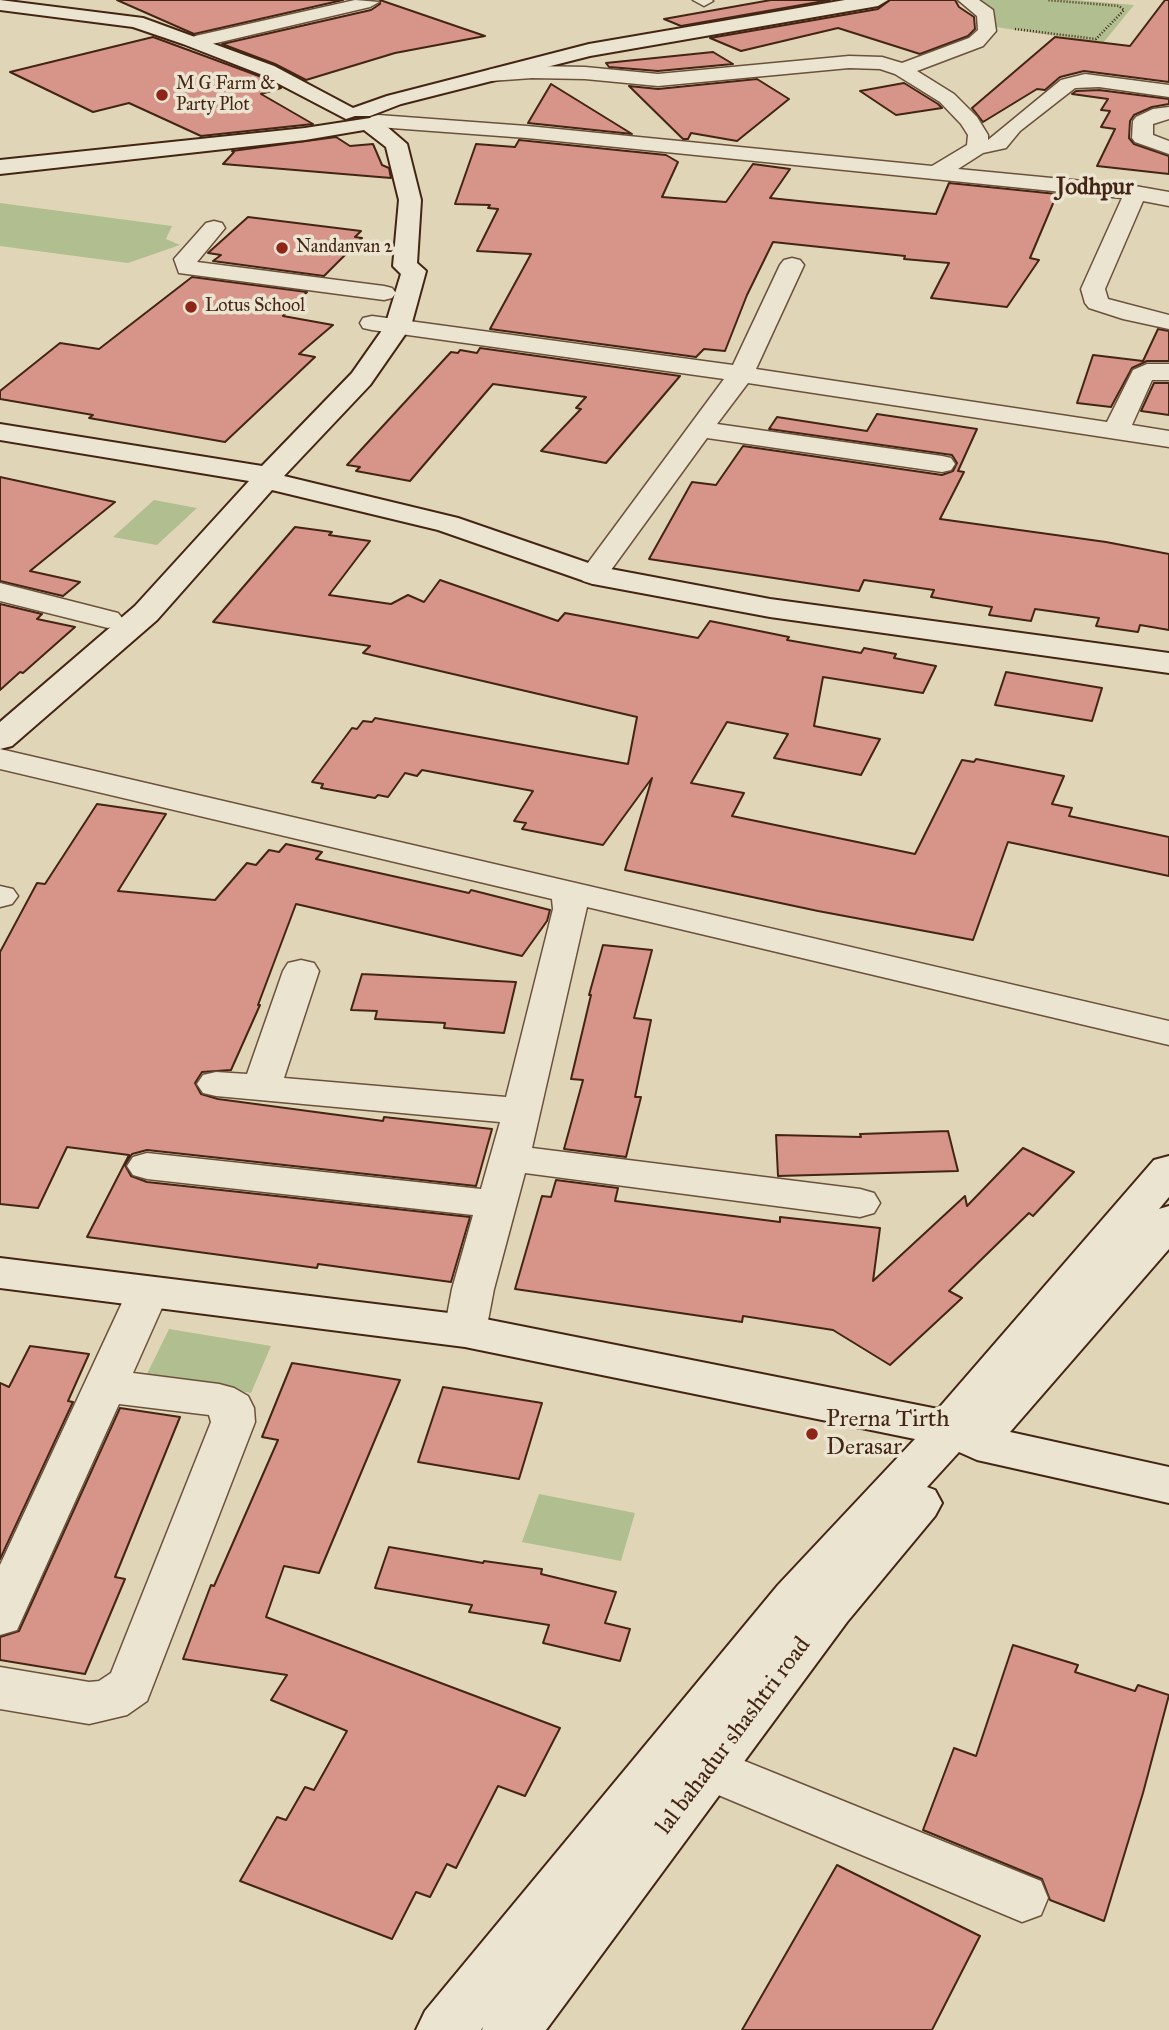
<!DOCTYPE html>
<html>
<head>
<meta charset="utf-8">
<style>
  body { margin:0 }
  canvas { display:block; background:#e0d6b7 }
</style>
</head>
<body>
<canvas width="1169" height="2030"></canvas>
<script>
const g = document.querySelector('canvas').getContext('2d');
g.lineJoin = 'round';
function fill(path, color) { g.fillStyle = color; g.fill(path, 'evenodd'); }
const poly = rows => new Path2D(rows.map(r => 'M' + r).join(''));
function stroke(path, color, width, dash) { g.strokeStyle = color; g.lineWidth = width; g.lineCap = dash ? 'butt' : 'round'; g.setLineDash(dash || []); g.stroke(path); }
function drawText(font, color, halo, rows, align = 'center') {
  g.font = font + ' "IM FELL Great Primer",serif'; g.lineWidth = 7; g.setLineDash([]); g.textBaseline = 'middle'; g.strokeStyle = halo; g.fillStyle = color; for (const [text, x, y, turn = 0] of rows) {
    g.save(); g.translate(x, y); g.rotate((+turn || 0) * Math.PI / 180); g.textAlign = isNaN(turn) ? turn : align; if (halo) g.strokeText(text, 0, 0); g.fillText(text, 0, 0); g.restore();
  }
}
fill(poly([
  [973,0,1075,0,1134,5,1103,43,989,26],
  [0,203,172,226,166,239,180,245,128,263,0,246],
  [154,500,197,508,157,545,113,537],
  [169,1329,271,1346,251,1393,147,1374],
  [539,1494,635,1513,621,1561,522,1542]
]), '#b0be90');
const building = poly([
  [117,0,343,0,194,34,117,0],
  [380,0,485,36,395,53,306,80,275,64,222,44,371,10,380,4,380,0],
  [771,0,830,0,681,26,664,19,771,0],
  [890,0,955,0,959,7,974,17,975,29,968,36,920,54,838,28,741,51,710,38,878,9,890,0],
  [1165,0,1169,0,1169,82,1084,71,1060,77,1045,90,1037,89,983,122,972,108,1055,37,1130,46,1165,0],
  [153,37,259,76,281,88,261,94,313,124,201,136,129,103,93,112,10,72,153,37],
  [713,52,733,64,658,71,609,67,606,63,713,52],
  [757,79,789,99,737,141,691,133,688,139,683,139,629,86,658,89,757,79],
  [904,83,938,104,942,108,896,115,860,91,904,83],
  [551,84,632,134,528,123,551,84],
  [1099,90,1169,99,1169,104,1152,107,1134,115,1130,121,1129,138,1134,144,1169,156,1169,174,1097,166,1115,129,1101,127,1110,111,1101,110,1108,99,1072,94,1076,91,1099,90],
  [336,137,350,146,373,144,382,165,389,168,391,178,223,164,234,152,232,151,336,137],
  [519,140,666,155,678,162,662,197,726,202,753,164,790,169,770,198,818,203,936,214,949,183,1057,194,1030,258,1039,260,1007,307,931,298,949,263,904,259,905,256,773,242,747,295,725,351,704,349,696,357,490,329,531,254,477,251,498,209,488,208,490,205,455,204,476,144,515,147,519,140],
  [248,217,361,231,355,237,362,238,324,276,213,261,221,255,208,253,248,217],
  [192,277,307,292,283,316,333,325,299,354,315,357,225,442,89,418,93,415,0,399,0,391,60,343,99,349,192,277],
  [1158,329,1169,331,1169,361,1147,361,1132,368,1111,407,1077,403,1093,355,1143,361,1158,329],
  [480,348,680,376,606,463,541,451,581,409,576,408,586,397,493,384,410,481,356,471,360,467,347,465,451,352,458,353,460,350,477,353,480,348],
  [1154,383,1169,383,1169,415,1141,411,1154,383],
  [877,414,977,429,958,471,964,472,940,519,1106,542,1169,554,1169,630,1140,625,1138,632,1096,626,1099,618,1035,609,1031,621,989,615,992,607,931,597,934,590,864,580,859,591,649,559,692,482,716,485,743,446,942,475,953,471,957,463,952,455,769,429,777,417,867,431,877,414],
  [0,477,115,502,30,571,80,582,63,596,0,581,0,477],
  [295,527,332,532,329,535,370,541,329,595,391,604,408,595,424,602,440,580,558,621,565,613,698,638,710,621,789,637,787,640,861,653,864,648,896,654,894,658,936,666,923,693,823,677,814,726,880,739,861,775,774,758,788,734,727,722,691,783,744,793,732,816,915,854,962,760,974,762,976,759,1064,776,1052,804,1072,808,1069,816,1169,837,1169,876,1008,842,973,940,818,911,625,870,652,778,603,845,522,829,526,823,514,821,533,791,422,770,417,776,405,773,388,797,378,795,375,798,321,788,323,784,312,782,352,728,357,729,363,721,372,722,375,718,628,764,637,717,363,653,370,646,213,622,295,527],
  [0,604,42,614,37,619,75,627,23,673,20,672,0,690,0,604],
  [1006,672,1102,688,1092,721,995,705,1006,672],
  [97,804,166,814,118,891,215,900,247,863,256,865,269,850,279,852,286,844,322,852,316,859,469,893,471,890,550,910,547,921,522,956,296,904,258,1005,260,1005,231,1070,202,1072,195,1083,201,1094,218,1099,383,1121,384,1117,492,1129,476,1186,147,1150,132,1154,125,1165,131,1176,147,1182,470,1217,451,1282,318,1264,317,1268,87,1237,129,1155,67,1147,38,1208,0,1204,0,952,37,883,45,884,97,804],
  [603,945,652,950,634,1018,651,1020,635,1097,641,1097,626,1157,564,1149,583,1080,571,1079,591,995,589,995,603,945],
  [362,974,516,982,504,1033,444,1028,445,1023,375,1019,377,1011,351,1010,362,974],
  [948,1131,958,1171,778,1176,776,1135,861,1137,860,1134,948,1131],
  [1023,1148,1074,1172,1033,1216,1029,1213,949,1291,962,1298,890,1365,833,1330,743,1316,742,1322,515,1289,542,1196,551,1197,556,1180,618,1188,615,1201,780,1222,780,1217,880,1228,873,1281,965,1196,967,1206,1023,1148],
  [30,1346,89,1354,68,1401,73,1402,0,1559,0,1383,9,1387,30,1346],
  [292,1363,400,1380,319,1573,284,1566,266,1617,560,1728,525,1796,498,1786,456,1868,447,1864,430,1897,416,1892,392,1939,240,1881,277,1817,286,1820,305,1787,314,1790,347,1731,271,1700,287,1675,183,1659,211,1585,214,1586,278,1440,262,1437,292,1363],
  [443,1387,542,1403,519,1479,418,1462,443,1387],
  [120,1408,180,1417,115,1577,125,1579,85,1674,0,1660,0,1637,19,1631,120,1408],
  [389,1547,483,1563,484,1561,542,1569,541,1574,616,1592,605,1623,630,1629,620,1661,543,1643,549,1625,469,1612,472,1605,375,1588,389,1547],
  [1013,1645,1078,1665,1075,1672,1135,1691,1138,1685,1169,1695,1143,1793,1104,1921,1050,1900,1042,1879,923,1830,954,1748,976,1756,1013,1645],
  [837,1865,980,1936,932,2030,742,2030,837,1865]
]);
fill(building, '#d79489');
stroke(building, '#442513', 2);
const street = poly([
  [355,0,379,2,370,7,195,48,186,42,195,36,355,0],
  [693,0,712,0,713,1,704,6,693,0],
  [958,0,979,0,993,10,996,31,983,46,917,71,954,94,977,117,988,135,988,140,1061,80,1085,74,1169,85,1169,97,1099,87,1075,88,1020,131,1006,148,983,153,958,169,1135,186,1169,192,1169,206,1143,201,1105,289,1108,299,1169,315,1169,329,1123,319,1089,308,1085,303,1081,289,1122,198,527,138,378,127,371,125,368,121,371,117,378,115,527,126,932,166,967,145,968,135,961,124,940,102,895,74,880,69,849,68,658,86,585,79,532,78,491,81,481,75,491,69,532,66,585,67,658,74,849,56,882,57,902,63,969,38,978,30,977,16,958,0],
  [1169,107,1169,119,1153,124,1153,135,1169,141,1169,154,1135,142,1132,138,1133,121,1136,117,1153,109,1169,107],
  [214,221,222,223,225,228,197,262,384,286,392,288,396,293,392,298,384,300,179,273,174,259,206,223,214,221],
  [792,258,800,260,804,265,756,369,1107,422,1133,370,1147,364,1169,364,1169,380,1152,380,1132,425,1169,431,1169,447,748,383,717,424,942,456,951,458,955,464,951,470,942,472,707,438,603,581,593,584,583,581,579,575,724,379,372,330,363,328,360,323,363,318,372,316,733,365,780,265,784,260,792,258],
  [0,583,118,613,123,619,118,625,108,628,0,601,0,583],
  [0,749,1169,1021,1169,1045,587,907,532,1148,860,1189,874,1193,880,1203,874,1213,860,1217,525,1173,494,1289,486,1331,480,1342,465,1346,450,1342,444,1331,452,1289,473,1215,147,1179,133,1175,127,1166,133,1157,147,1153,481,1189,500,1122,216,1096,203,1093,197,1084,203,1075,216,1072,247,1074,283,971,288,963,301,960,314,963,319,971,284,1078,506,1097,553,909,552,899,0,769,0,749],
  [0,886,13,889,18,896,12,904,0,907,0,886],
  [148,1277,163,1281,169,1292,133,1373,219,1384,234,1388,248,1396,254,1408,255,1422,147,1701,127,1715,89,1724,0,1709,0,1667,89,1682,99,1681,111,1673,211,1422,209,1415,119,1404,17,1630,0,1635,0,1565,127,1292,133,1281,148,1277],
  [710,1747,1041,1881,1048,1898,1041,1915,1022,1922,692,1784,685,1769,692,1754,710,1747]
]);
const secondary = poly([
  [0,0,143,18,274,66,353,108,387,96,589,44,845,0,888,0,878,6,590,56,401,104,370,116,355,116,346,119,260,74,183,44,133,27,0,10,0,0],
  [370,118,378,119,407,144,421,200,417,263,426,271,411,326,370,385,284,476,458,518,600,567,770,599,1169,653,1169,673,770,617,593,584,438,530,272,490,157,620,12,746,0,749,0,722,135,606,249,481,0,440,0,424,262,466,352,373,385,326,401,274,393,266,399,200,386,147,364,130,305,140,0,174,0,160,305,128,370,118],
  [1169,1156,1169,1197,1159,1209,1169,1206,1169,1249,1010,1432,1169,1467,1169,1503,977,1460,959,1452,927,1487,935,1490,942,1503,935,1516,847,1622,546,2030,482,2030,483,2027,481,2030,416,2030,425,2011,778,1585,915,1439,465,1347,0,1288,0,1258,465,1315,938,1409,1154,1160,1169,1156]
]);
stroke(street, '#6b513c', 3);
stroke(secondary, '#442513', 4);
stroke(poly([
  [1015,29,1096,39,1124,10,1119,6,1047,0]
]), '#442513', 2.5, [1, 2]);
fill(street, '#ebe4d0');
fill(secondary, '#ebe4d0');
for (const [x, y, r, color] of [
  [162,95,7,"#8f2418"],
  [282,248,7,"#8f2418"],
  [191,307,7,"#8f2418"],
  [812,1434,7,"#8f2418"]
]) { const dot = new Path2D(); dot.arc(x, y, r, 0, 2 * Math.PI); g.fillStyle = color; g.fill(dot); stroke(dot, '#ebe4d0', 2.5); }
drawText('18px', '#442513', '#ebe4d0', [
  ["M G Farm &",176,85],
  ["Party Plot",176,106],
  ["Nandanvan 2",296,248],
  ["Lotus School",205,307]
], 'left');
drawText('bold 23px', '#442513', '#ebe4d0', [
  ["Jodhpur",1095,188]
]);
drawText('24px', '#442513', '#ebe4d0', [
  ["Prerna Tirth",826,1420],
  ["Derasar",826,1448]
], 'left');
drawText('24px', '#442513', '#ebe4d0', [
  ["lal bahadur shashtri road",734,1736,-53]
]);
</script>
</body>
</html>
